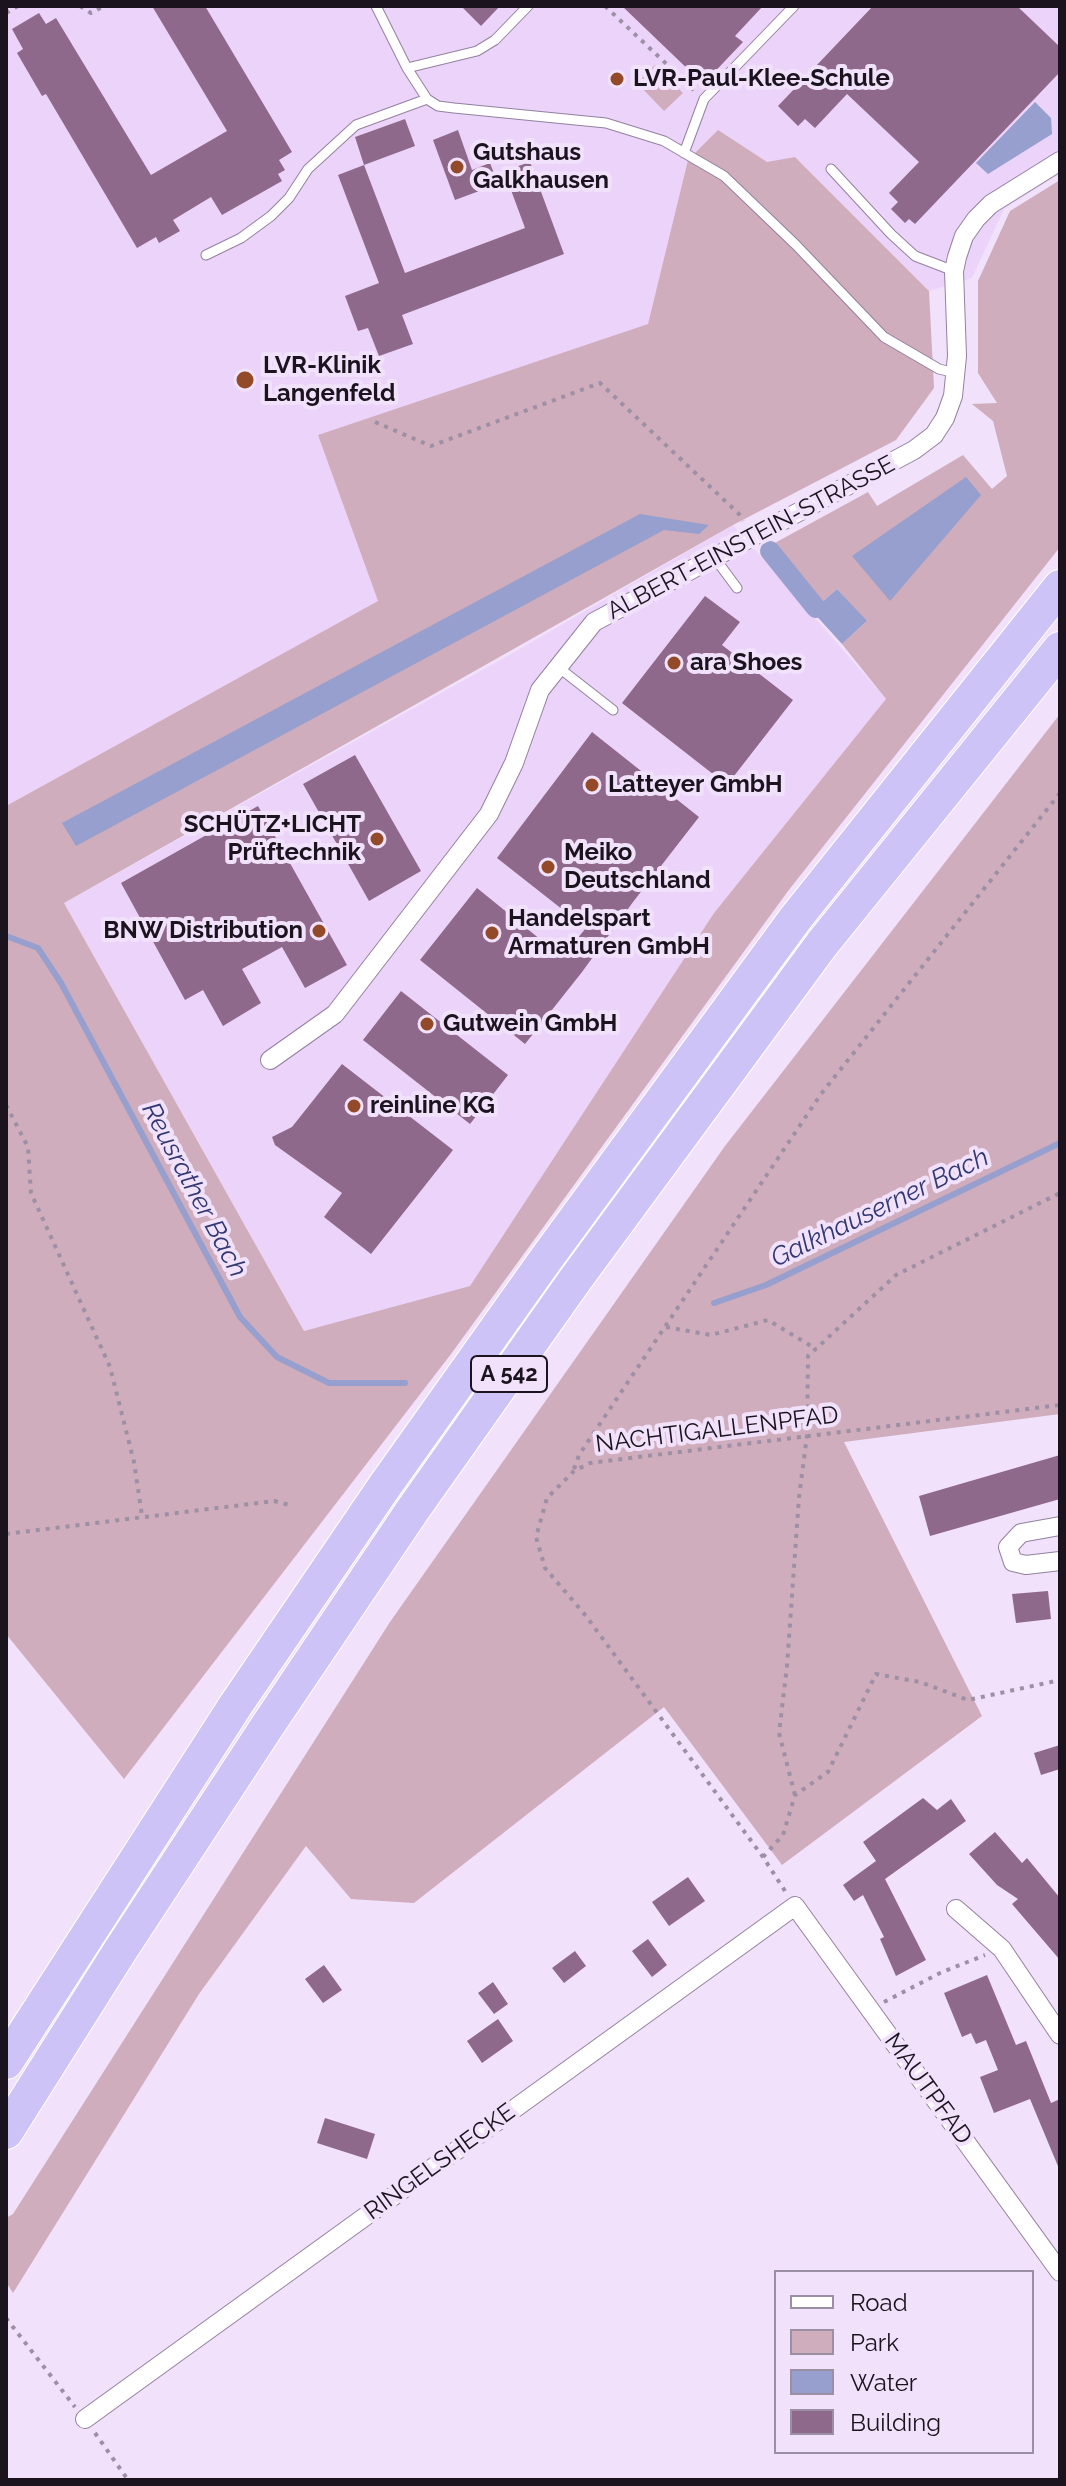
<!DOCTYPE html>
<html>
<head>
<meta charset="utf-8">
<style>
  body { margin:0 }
  #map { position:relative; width:1066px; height:2486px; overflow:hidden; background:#f1e1fb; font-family:Raleway,sans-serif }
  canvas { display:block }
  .frame { position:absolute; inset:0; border:8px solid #1b141f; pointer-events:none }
  .legend { position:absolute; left:774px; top:2270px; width:260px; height:184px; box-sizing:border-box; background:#f1e1fb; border:2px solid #9b8fa3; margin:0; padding:10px 14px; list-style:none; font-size:24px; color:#1b141f }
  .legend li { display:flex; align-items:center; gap:16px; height:40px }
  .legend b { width:40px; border:2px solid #9b8fa3 }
</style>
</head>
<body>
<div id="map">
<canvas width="1066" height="2486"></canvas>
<div class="frame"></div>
<ul class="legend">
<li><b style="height:10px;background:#fff"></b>Road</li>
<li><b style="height:22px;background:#cfadbc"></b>Park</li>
<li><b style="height:22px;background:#969fcd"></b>Water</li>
<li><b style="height:22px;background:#8f698b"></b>Building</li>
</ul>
</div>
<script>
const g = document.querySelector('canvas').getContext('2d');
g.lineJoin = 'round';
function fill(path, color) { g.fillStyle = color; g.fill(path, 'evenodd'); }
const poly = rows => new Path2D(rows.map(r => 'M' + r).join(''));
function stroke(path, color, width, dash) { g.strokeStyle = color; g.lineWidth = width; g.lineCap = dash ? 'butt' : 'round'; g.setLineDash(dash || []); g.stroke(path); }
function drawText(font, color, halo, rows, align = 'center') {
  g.font = font + ' Raleway,sans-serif'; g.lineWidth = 8; g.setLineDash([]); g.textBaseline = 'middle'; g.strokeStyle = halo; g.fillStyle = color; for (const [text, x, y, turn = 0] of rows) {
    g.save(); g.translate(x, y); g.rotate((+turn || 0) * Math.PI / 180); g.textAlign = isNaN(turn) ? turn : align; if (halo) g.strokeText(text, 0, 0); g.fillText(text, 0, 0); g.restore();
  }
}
fill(poly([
  [6,6,1060,6,1060,174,1004,209,972,278,929,291,795,157,767,163,688,160,648,324,318,435,378,601,6,806],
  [733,525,886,699,714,913,470,1286,304,1331,64,903,520,649]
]), '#ebd3fa');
fill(poly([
  [655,65,683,93,664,111,637,83],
  [718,130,767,162,795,157,929,291,934,388,896,440,733,525,64,903,304,1331,470,1286,714,913,886,699,842,644,866,622,837,589,820,604,773,544,868,492,877,506,963,455,992,489,1007,476,993,421,972,404,997,403,978,373,978,281,1010,211,1060,180,1060,547,788,891,451,1354,124,1779,6,1634,6,806,378,601,318,435,648,324,688,160],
  [1060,714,1060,1414,844,1442,982,1716,782,1865,664,1707,414,1903,351,1899,306,1846,199,1994,13,2293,6,2282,6,2218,13,2214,390,1622,725,1146]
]), '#cfadbc');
fill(poly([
  [1035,102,1051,118,1052,134,988,174,976,163],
  [966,477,981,495,890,601,852,556],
  [640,514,709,525,699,534,664,530,76,846,62,823],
  [837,589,867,621,842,644,812,611]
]), '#969fcd');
stroke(poly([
  [6,936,38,948,61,983,240,1317,277,1357,329,1383,405,1383],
  [714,1303,766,1285,1060,1143]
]), '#969fcd', 6);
stroke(poly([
  [770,551,816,608]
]), '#969fcd', 20);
fill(poly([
  [152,6,205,6,292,152,279,160,285,170,278,174,282,181,222,215,211,197,173,220,180,231,159,243,156,237,137,248,46,94,42,96,17,53,23,49,12,29,39,13,46,24,56,18,151,175,227,131],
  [461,6,500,6,481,26],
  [622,6,763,6,735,36,743,42,705,82,697,74,695,76],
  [873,6,1017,6,1060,47,1060,72,915,224,909,219,905,223,891,209,898,202,889,193,919,162,847,94,815,128,805,119,798,126,778,106],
  [405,119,415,146,364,165,355,137],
  [458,130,472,170,490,163,498,184,455,200,433,140],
  [530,162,564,254,402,315,413,344,379,356,368,328,358,331,345,296,379,283,338,175,364,165,405,273,525,228,504,171],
  [705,596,740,622,722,645,793,700,727,785,622,703],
  [592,732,699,817,633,902,582,972,525,1044,420,960,477,888,562,957,586,928,497,858],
  [355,755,421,871,369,901,303,784],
  [258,806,347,965,305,988,282,947,242,969,261,1003,223,1026,203,990,185,1000,121,883],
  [401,991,508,1075,470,1124,363,1040],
  [342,1064,453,1150,371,1254,324,1217,342,1193,275,1145,272,1137,292,1127],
  [1060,1455,1060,1499,930,1536,919,1496],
  [1048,1591,1051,1619,1016,1623,1012,1594],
  [1060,1745,1060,1769,1041,1775,1034,1753],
  [923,1798,937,1810,951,1799,966,1821,885,1879,926,1960,896,1976,880,1939,884,1937,863,1895,854,1901,843,1885,876,1861,863,1842],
  [995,1832,1022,1863,1027,1858,1060,1898,1060,1960,1012,1904,1018,1899,997,1885,969,1854],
  [688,1877,705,1901,669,1926,652,1902],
  [648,1939,667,1965,652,1977,632,1951],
  [575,1951,586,1966,564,1983,552,1968],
  [324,1965,342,1990,323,2003,305,1979],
  [987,1975,1016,2045,1026,2041,1051,2103,1060,2099,1060,2171,1030,2099,994,2113,980,2077,998,2070,986,2040,976,2044,971,2033,962,2037,944,1993],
  [493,1982,508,2004,494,2014,478,1993],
  [498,2019,513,2041,482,2063,467,2041],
  [325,2118,375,2134,367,2159,317,2143]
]), '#8f698b');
const lane = poly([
  [407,68,477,51,495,40,528,6],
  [427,99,438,106,454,108,606,123,664,141,724,176,796,245,884,337,939,369,956,373],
  [684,153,704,99,794,6],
  [831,169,891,234,915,256,954,271],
  [206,255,241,238,271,216,289,198,308,169,356,125,427,99,407,68,376,6],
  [714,557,737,588],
  [558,667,613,710]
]);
const street = poly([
  [270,1060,335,1014,489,814,514,763,540,690,594,622,914,450,934,435,945,418,953,396,957,356,954,271,957,257,964,236,976,219,991,204,1060,161],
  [1060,1526,1021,1533,1008,1547,1013,1562,1026,1565,1060,1561],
  [956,1909,1002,1949,1060,2035],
  [85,2419,795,1906,1060,2272]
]);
const highway = poly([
  [6,2062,235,1706,384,1487,546,1259,795,919,1060,587],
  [6,2132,120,1951,268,1725,412,1511,575,1280,822,944,1060,649]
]);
stroke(lane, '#93819f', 11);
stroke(street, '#93819f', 20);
stroke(highway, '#fff', 36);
stroke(poly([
  [80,6,91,13,104,6],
  [605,6,694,90],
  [6,13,18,6],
  [375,422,431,446,600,383,739,514,743,521],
  [6,1105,28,1147,31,1193,110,1367,134,1462,142,1516],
  [666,1327,711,1335,768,1320,816,1349],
  [574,1469,579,1455,821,1094,1060,793],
  [6,1534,274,1501,293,1506],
  [795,1795,779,1733,787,1666,799,1497,807,1436,808,1356,896,1275,1060,1193],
  [763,1857,783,1835,795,1795,828,1772,876,1674,920,1682,968,1700,1060,1680],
  [785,1891,763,1857,586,1616,545,1568,536,1537,547,1498,574,1471,590,1463,1060,1405],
  [884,2002,940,1973,985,1955],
  [6,2318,75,2407],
  [95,2433,128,2480]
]), '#9d90a4', 4, [4, 6]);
stroke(lane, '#fff', 9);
stroke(street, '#fff', 18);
stroke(highway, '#cdc3f6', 34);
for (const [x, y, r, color] of [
  [617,79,8,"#924a28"],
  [457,167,8,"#924a28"],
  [245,380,10,"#924a28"],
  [674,663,8,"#924a28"],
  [592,785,8,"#924a28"],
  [377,839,8,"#924a28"],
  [548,867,8,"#924a28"],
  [319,931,8,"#924a28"],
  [492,933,8,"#924a28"],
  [427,1024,8,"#924a28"],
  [354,1106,8,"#924a28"]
]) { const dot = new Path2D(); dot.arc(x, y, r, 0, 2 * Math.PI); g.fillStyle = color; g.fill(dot); stroke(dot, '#f1e1fb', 3); }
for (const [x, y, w] of [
  [509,1374,76]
]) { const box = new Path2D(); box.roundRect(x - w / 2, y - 18, w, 36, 6); g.fillStyle = '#f1e1fb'; g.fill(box); stroke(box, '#1b141f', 2); }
drawText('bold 22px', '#1b141f', null, [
  ["A 542",509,1374]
]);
drawText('bold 24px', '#1b141f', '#f1e1fb', [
  ["LVR-Paul-Klee-Schule",633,79],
  ["Gutshaus",473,153],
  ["Galkhausen",473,181],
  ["LVR-Klinik",263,366],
  ["Langenfeld",263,394],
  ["ara Shoes",690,663],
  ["Latteyer GmbH",608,785],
  ["SCHÜTZ+LICHT",361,825,"right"],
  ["Prüftechnik",361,853,"right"],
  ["Meiko",564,853],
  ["Deutschland",564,881],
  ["Handelspart",508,919],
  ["Armaturen GmbH",508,947],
  ["BNW Distribution",303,931,"right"],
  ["Gutwein GmbH",443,1024],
  ["reinline KG",370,1106]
], 'left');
drawText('24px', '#1b141f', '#f1e1fb', [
  ["ALBERT-EINSTEIN-STRASSE",751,538,-28],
  ["NACHTIGALLENPFAD",717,1430,-7],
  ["MAUTPFAD",928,2089,54],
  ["RINGELSHECKE",440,2162,-36]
]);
drawText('italic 26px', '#313872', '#f1e1fb', [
  ["Reusrather Bach",194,1190,62],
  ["Galkhauserner Bach",880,1208,-26]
]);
</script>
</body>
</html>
